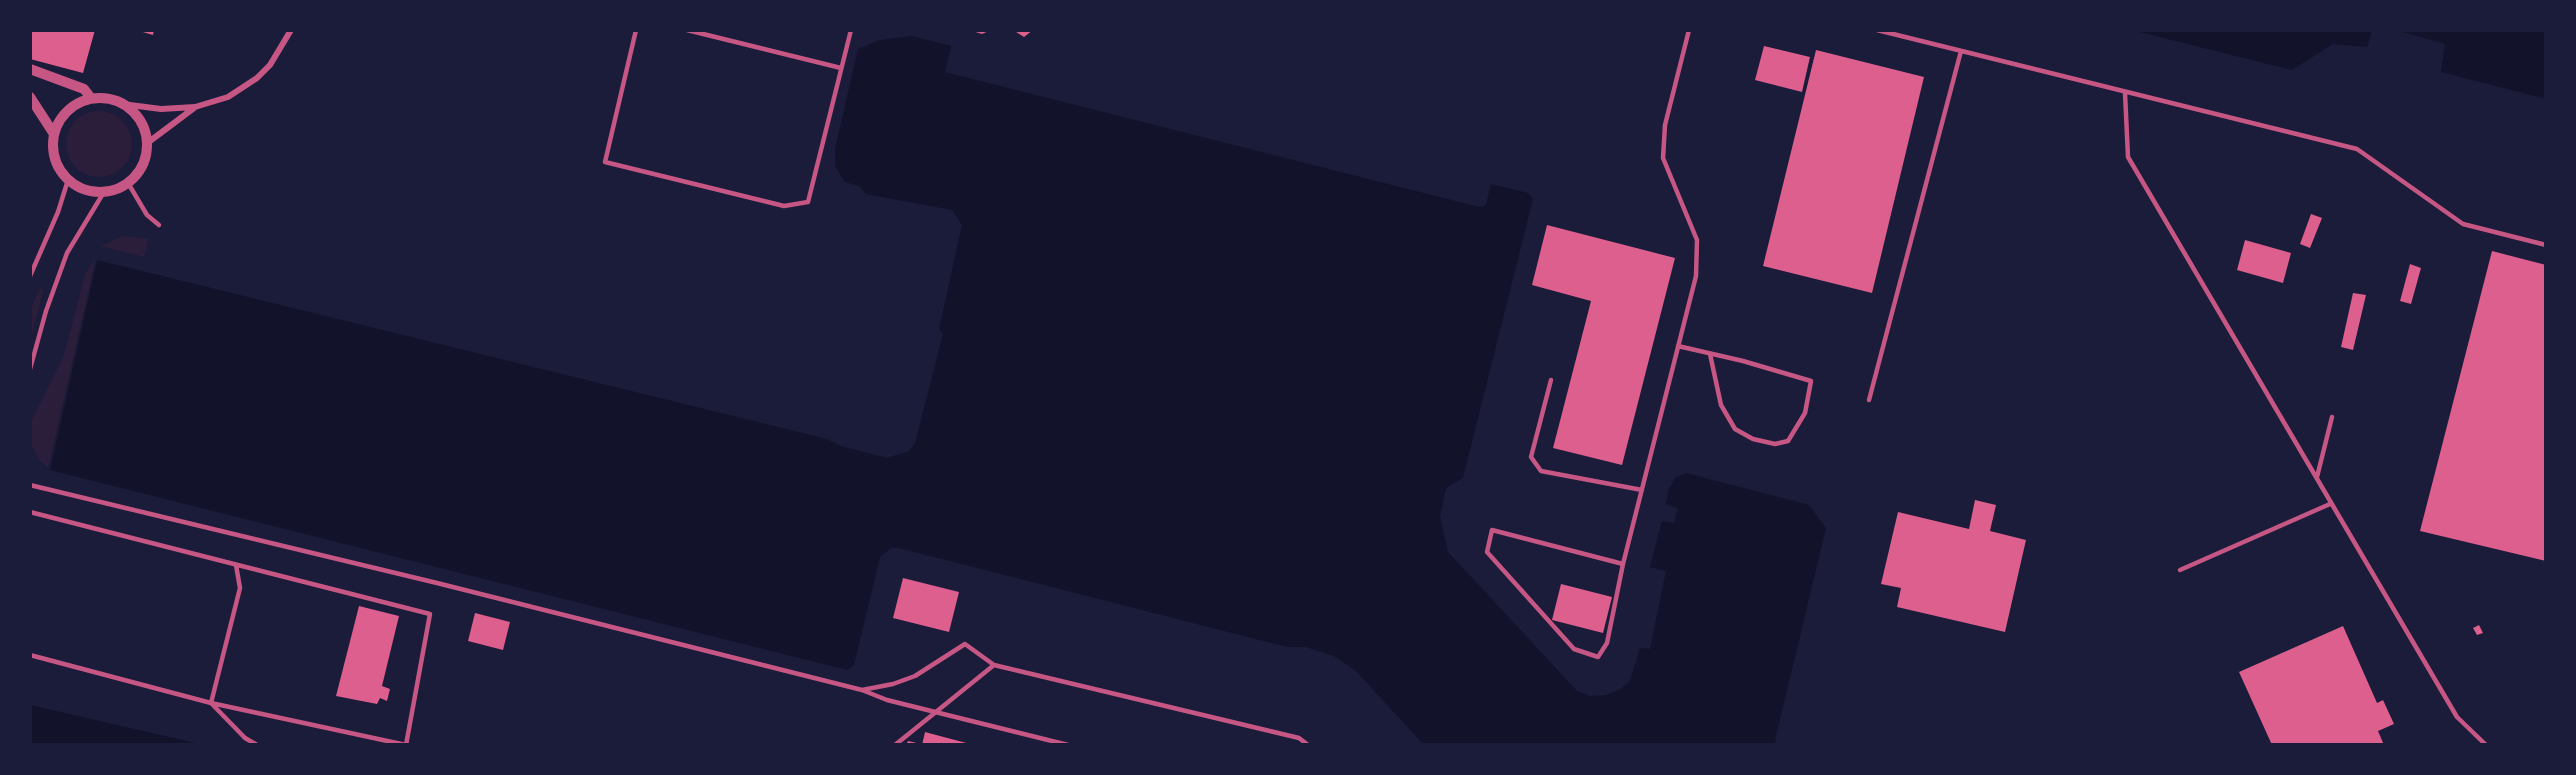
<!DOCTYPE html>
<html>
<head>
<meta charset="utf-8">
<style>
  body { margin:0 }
  #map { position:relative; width:2576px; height:775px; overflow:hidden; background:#1b1b3a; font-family:"Sofia Sans Condensed",sans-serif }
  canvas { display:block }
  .frame { position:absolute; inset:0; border:32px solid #1b1b3a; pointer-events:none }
</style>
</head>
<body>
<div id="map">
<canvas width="2576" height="775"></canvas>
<div class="frame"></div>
</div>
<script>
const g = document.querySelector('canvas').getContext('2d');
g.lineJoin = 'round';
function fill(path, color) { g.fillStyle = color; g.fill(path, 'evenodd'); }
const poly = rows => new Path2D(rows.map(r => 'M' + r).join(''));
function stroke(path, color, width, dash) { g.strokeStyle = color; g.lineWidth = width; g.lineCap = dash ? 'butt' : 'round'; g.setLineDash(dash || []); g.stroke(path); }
fill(poly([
  '66 144a33 33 0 1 1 66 0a33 33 0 1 1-66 0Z',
  [123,236,148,239,144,257,100,246],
  [95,259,90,284,48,468,39,459,32,446,30,424,64,355,85,274],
  [40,288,43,290,42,296,30,342,30,310]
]), '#2a1e3b');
fill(poly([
  [2132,30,2372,30,2367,47,2333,44,2292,70],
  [2396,30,2546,30,2546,99,2441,72,2445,44],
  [912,36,951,46,945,72,1479,207,1486,205,1491,184,1528,193,1533,199,1463,478,1446,488,1440,516,1448,552,1577,691,1590,696,1606,695,1621,689,1630,681,1640,648,1650,649,1666,571,1650,567,1662,521,1674,523,1678,508,1666,504,1668,491,1675,478,1686,473,1809,505,1826,528,1775,740,1778,745,1424,745,1356,671,1334,656,1306,647,1287,647,899,548,891,548,880,557,854,665,847,670,50,470,97,260,827,439,841,446,887,458,909,451,915,443,943,334,939,329,962,225,952,210,866,194,859,186,845,182,835,166,835,149,858,49,880,40],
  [30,705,204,745,30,745]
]), '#12122b');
fill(poly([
  [30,30,95,30,83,73,30,59],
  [136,30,154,30,153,35],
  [969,30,991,30,982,34],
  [1013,30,1033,30,1024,37],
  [1764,46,1810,57,1802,92,1755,80],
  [1816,50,1924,77,1872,293,1763,266],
  [2311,214,2322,218,2310,248,2300,244],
  [1547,225,1675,258,1622,465,1553,448,1591,301,1532,285],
  [2245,240,2291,253,2283,283,2237,270],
  [2492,251,2546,265,2546,561,2420,531],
  [2410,264,2421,268,2411,304,2400,301],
  [2353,293,2366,295,2353,350,2341,347],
  [1975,500,1996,505,1990,531,2026,540,2005,632,1897,607,1901,588,1881,584,1898,512,1969,529],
  [903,578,959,592,949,632,893,618],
  [1561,584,1612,597,1603,633,1552,620],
  [359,606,399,616,382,686,390,689,387,701,380,698,377,704,336,696],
  [475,613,510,622,503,650,468,641],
  [2479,625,2483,633,2477,635,2473,628],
  [2343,626,2377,703,2383,700,2394,724,2378,731,2384,745,2272,745,2239,672],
  [925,732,970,744,970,745,922,745],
  [908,741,921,744,921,745,906,745]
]), '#dd5f8e');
stroke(poly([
  [636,30,605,162,784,206,808,202,851,30],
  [687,30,841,68],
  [1877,30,2357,149,2463,224,2546,245],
  [2125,93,2128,157,2457,717,2486,745],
  [128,183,147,215,159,225],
  [30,276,58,212,68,180],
  [1678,346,1743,361,1811,381,1805,413,1788,441,1775,444,1753,439,1735,429,1721,405,1710,354],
  [30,369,46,311,67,253,104,192],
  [1551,380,1531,457,1541,471,1642,490],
  [1869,400,1961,51],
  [2317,477,2332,417],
  [30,485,437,583,862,690,887,700,1068,745],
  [30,512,430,614,406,745],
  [1623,564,1492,530,1487,552,1574,649,1598,657,1607,643,1623,564,1696,276,1697,240,1663,158,1665,125,1689,30],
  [236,565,240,588,211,703,245,738,257,745],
  [2180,570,2330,504],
  [30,655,211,703,406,745],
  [862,690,893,684,915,676,965,644,994,665],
  [895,745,994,665,1299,738,1308,745]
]), '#c65784', 4.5);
stroke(poly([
  [122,104,161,109,195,107,228,97,257,78,270,65,291,30],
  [146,144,194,108]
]), '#c65784', 6);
stroke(poly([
  [30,69,84,89,91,98],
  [30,97,54,134],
  '53 145a47 47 0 1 1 94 0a47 47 0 1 1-94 0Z'
]), '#c65784', 10);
</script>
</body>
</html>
